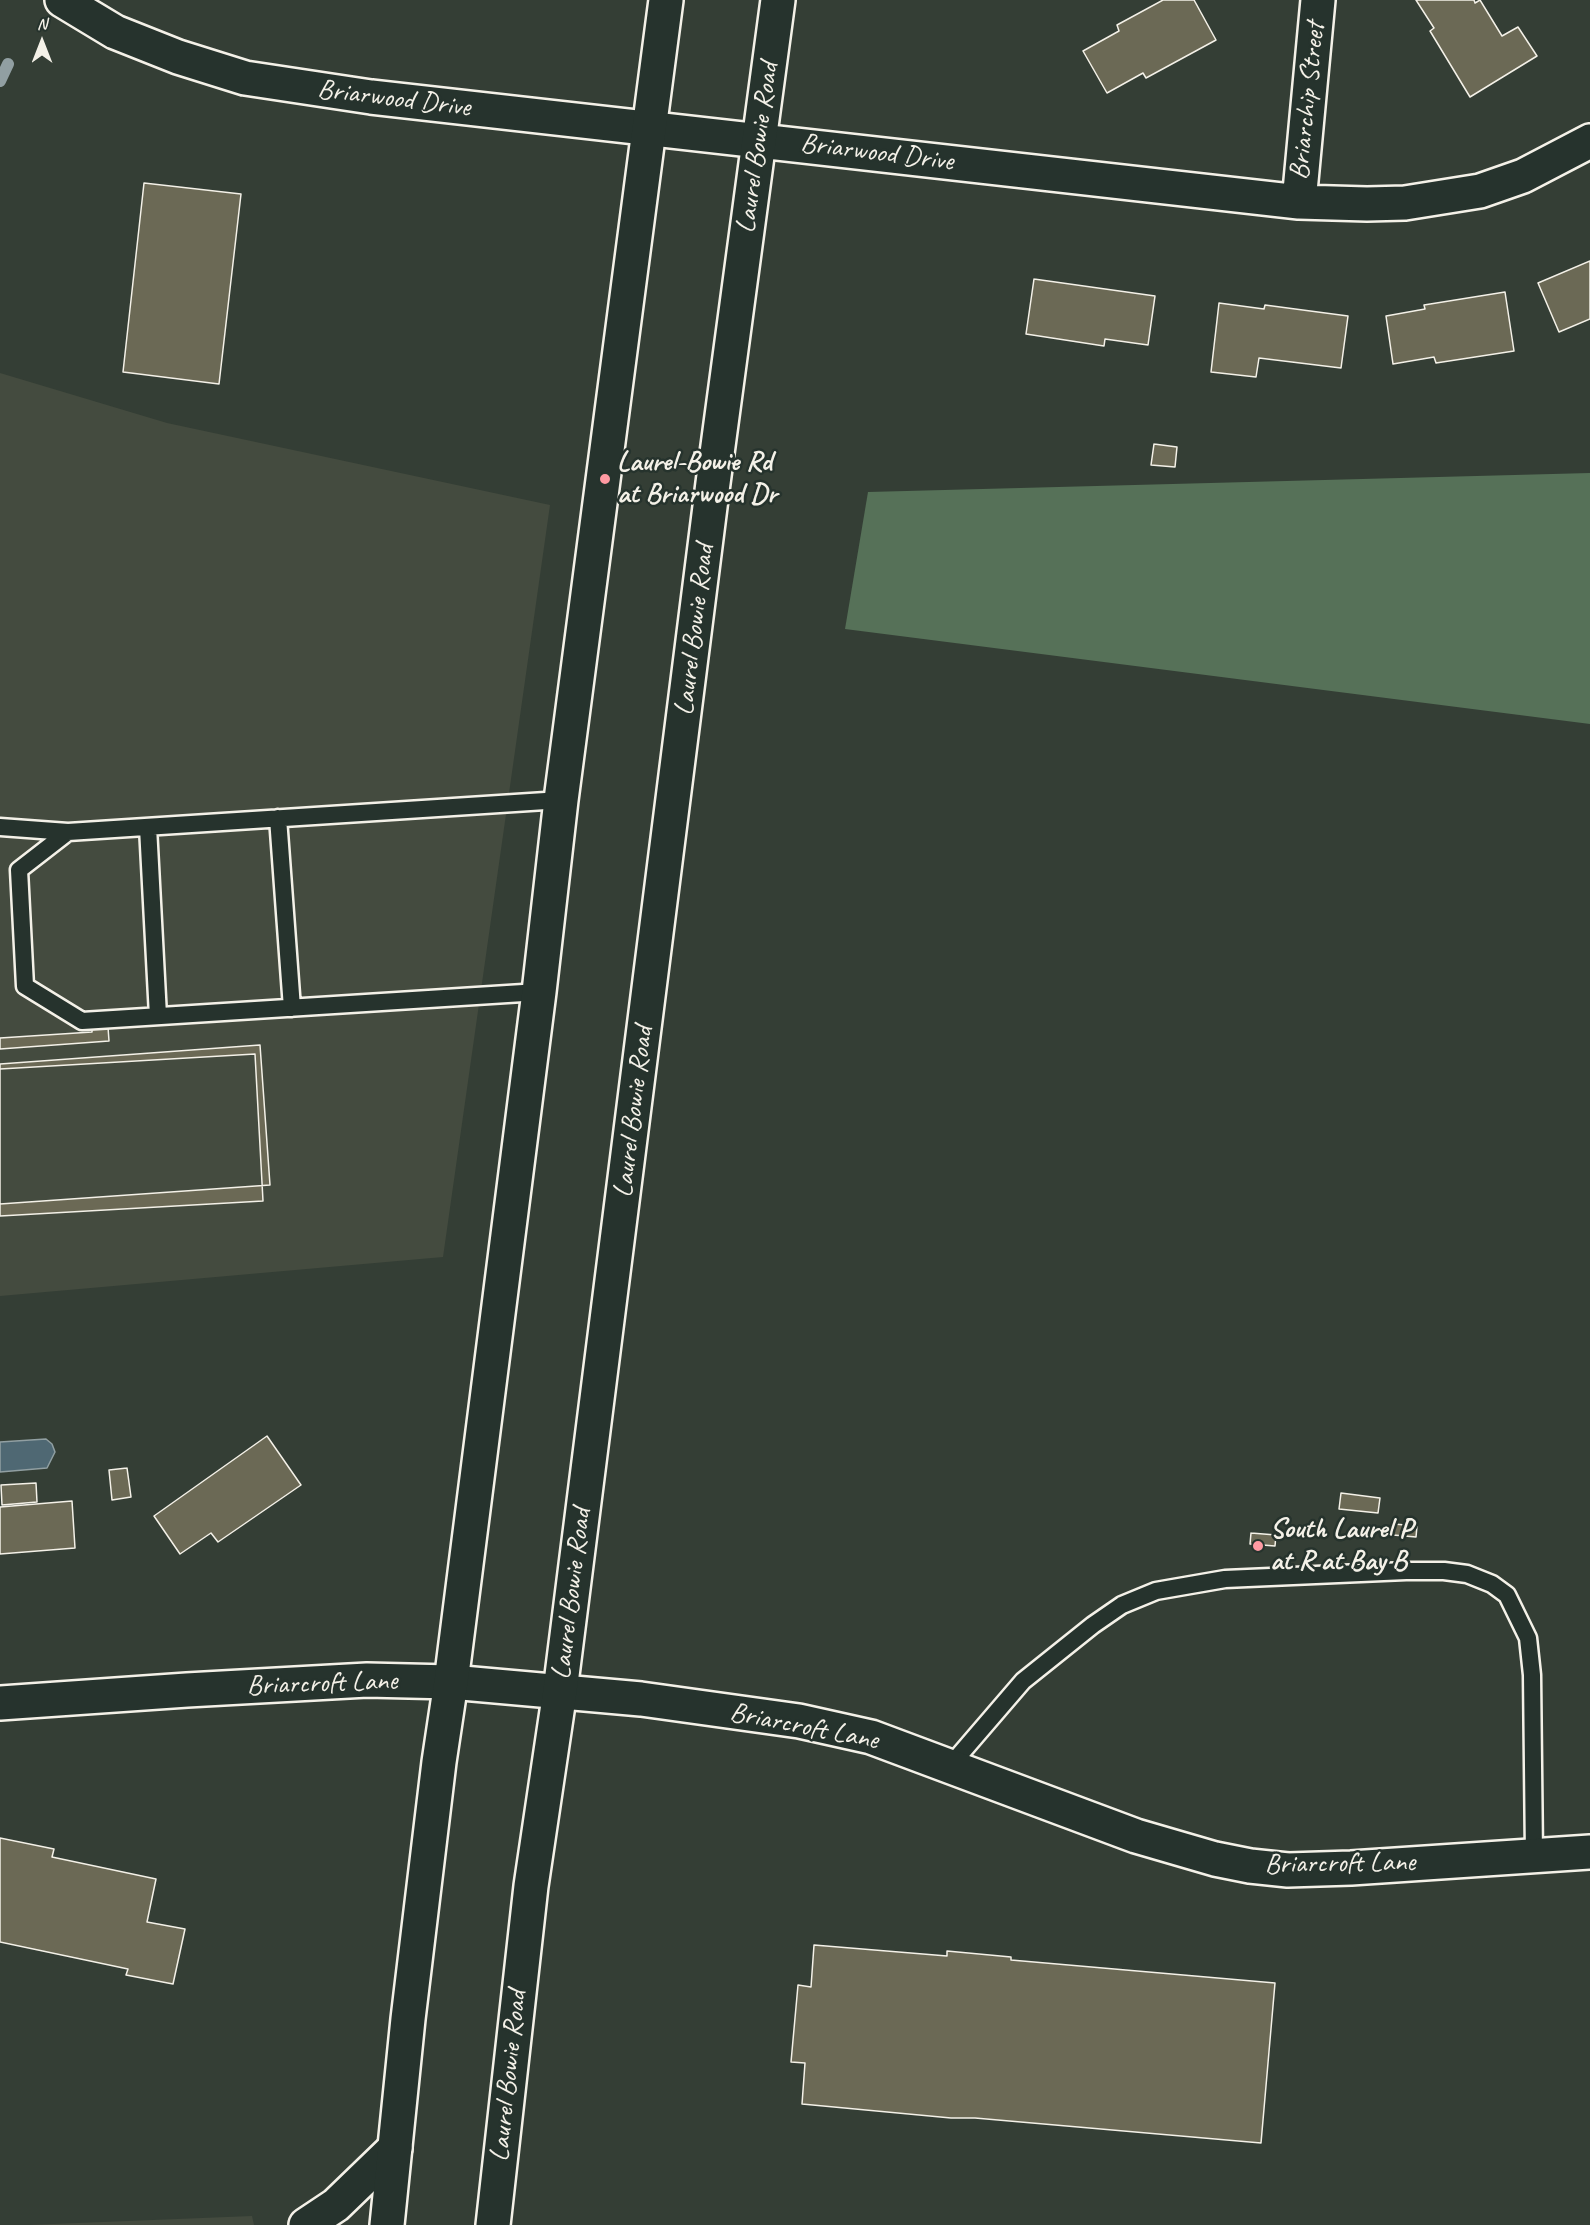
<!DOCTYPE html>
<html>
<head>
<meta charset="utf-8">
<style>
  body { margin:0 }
  #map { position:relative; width:1590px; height:2225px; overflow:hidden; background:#343e35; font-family:Caveat,sans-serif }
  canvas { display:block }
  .north { position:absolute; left:12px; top:12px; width:60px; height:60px; -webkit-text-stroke:4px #26332d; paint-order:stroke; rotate:0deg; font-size:16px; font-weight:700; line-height:24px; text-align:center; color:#f4f1e8 }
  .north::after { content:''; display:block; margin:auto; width:21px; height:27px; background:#f4f1e8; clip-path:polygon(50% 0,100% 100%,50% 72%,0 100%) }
</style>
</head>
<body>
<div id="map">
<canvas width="1590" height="2225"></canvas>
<div class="north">N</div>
</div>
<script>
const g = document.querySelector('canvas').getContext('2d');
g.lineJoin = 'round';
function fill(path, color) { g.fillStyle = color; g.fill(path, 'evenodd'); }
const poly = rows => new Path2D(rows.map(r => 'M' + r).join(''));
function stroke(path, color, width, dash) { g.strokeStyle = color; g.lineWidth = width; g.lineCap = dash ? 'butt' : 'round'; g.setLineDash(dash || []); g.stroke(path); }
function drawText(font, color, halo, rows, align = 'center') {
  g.font = font + ' Caveat,sans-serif'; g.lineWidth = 5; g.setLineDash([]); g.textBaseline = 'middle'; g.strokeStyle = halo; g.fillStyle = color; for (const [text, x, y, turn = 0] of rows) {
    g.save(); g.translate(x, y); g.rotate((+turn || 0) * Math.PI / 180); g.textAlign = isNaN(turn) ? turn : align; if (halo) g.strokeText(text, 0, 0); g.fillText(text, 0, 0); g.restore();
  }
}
fill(poly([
  [0,373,167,423,550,505,443,1257,0,1296],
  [252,2216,254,2225,28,2225]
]), '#444b3f');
fill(poly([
  [1590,473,1590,724,845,629,868,492]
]), '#567158');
const water = poly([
  [46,1439,52,1444,55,1452,47,1468,0,1472,0,1442,46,1439]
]);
fill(water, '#4f6873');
stroke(water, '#919fa2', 1.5);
stroke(poly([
  [0,81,8,64]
]), '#919fa2', 12);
const building = poly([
  [1163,0,1194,0,1216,40,1146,78,1143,73,1107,93,1083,51,1119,31,1117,25,1163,0],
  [1416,0,1474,0,1475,3,1480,0,1502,36,1518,27,1537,56,1470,97,1430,31,1434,28,1416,0],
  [144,183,241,194,219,384,123,372,144,183],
  [1590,261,1590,319,1559,332,1538,283,1590,261],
  [1034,279,1155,296,1148,345,1105,339,1104,346,1026,334,1034,279],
  [1505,292,1514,351,1436,363,1434,357,1393,364,1386,316,1425,309,1424,305,1505,292],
  [1219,303,1264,309,1265,305,1348,316,1341,368,1259,358,1256,377,1211,372,1219,303],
  [1154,444,1177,447,1175,467,1151,465,1154,444],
  [108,1027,109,1041,0,1049,0,1038,92,1032,92,1028,108,1027],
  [260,1045,270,1185,0,1204,0,1064,260,1045],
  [255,1054,263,1201,0,1216,0,1069,255,1054],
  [267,1436,301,1485,218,1542,211,1533,180,1554,154,1516,267,1436],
  [127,1468,131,1497,112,1500,109,1470,127,1468],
  [36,1483,37,1502,2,1505,1,1485,36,1483],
  [1341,1493,1380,1498,1378,1513,1339,1509,1341,1493],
  [72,1501,75,1548,0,1554,0,1507,72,1501],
  [1394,1524,1417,1526,1416,1537,1393,1535,1394,1524],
  [1251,1533,1276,1535,1275,1546,1250,1544,1251,1533],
  [0,1838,54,1849,52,1857,156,1879,147,1922,185,1929,173,1984,126,1975,128,1969,0,1942,0,1838],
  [814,1945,947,1956,947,1951,1011,1957,1011,1960,1275,1983,1261,2143,975,2118,951,2118,802,2104,805,2063,791,2062,798,1985,811,1987,814,1945]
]);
fill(building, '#6b6955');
stroke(building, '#f4f1e8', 1.5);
const service = poly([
  [278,818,292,1008],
  [0,827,68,832],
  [148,827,158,1016],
  [539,992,82,1021,25,986,19,870,68,832,561,800],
  [950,1766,1023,1681,1093,1625,1122,1605,1156,1591,1225,1579,1406,1571,1444,1571,1467,1574,1492,1584,1507,1595,1528,1638,1532,1675,1534,1856]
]);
const minor = poly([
  [62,0,115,32,178,57,245,78,371,97,1299,202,1367,204,1405,203,1480,191,1523,176,1590,141],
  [1299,202,1318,0],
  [0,1703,187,1690,367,1680,451,1682,641,1699,799,1721,871,1737,1136,1836,1215,1859,1250,1866,1288,1870,1351,1868,1590,1852],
  [306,2225,336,2205,395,2148]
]);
const primary = poly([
  [387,2225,408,2019,439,1762,451,1682,539,992,561,800,666,0],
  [493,2225,531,1886,560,1691,713,483,778,0]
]);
stroke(service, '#f4f1e8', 21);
stroke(minor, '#f4f1e8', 38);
stroke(primary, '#f4f1e8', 38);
stroke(service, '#26332d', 16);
stroke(minor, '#26332d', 33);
stroke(primary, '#26332d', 33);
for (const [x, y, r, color] of [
  [605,479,6,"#ff9aa2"],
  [1258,1546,6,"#ff9aa2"]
]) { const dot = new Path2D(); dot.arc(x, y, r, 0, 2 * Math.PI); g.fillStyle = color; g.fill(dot); stroke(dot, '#26332d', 2); }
drawText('28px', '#f4f1e8', '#26332d', [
  ["Briarwood Drive",394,99,7],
  ["Briarchip Street",1308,101,-84],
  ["Laurel Bowie Road",758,148,-82],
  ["Briarwood Drive",877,153,7],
  ["Laurel Bowie Road",695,630,-83],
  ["Laurel Bowie Road",634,1112,-83],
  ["Laurel Bowie Road",572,1594,-83],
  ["Briarcroft Lane",322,1684,-2],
  ["Briarcroft Lane",804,1727,11],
  ["Briarcroft Lane",1340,1864,-1],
  ["Laurel Bowie Road",509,2076,-84]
]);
drawText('bold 28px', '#f4f1e8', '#26332d', [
  ["Laurel-Bowie Rd",617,463],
  ["at Briarwood Dr",617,495],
  ["South Laurel P",1270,1530],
  ["at R at Bay B",1270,1562]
], 'left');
</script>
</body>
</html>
